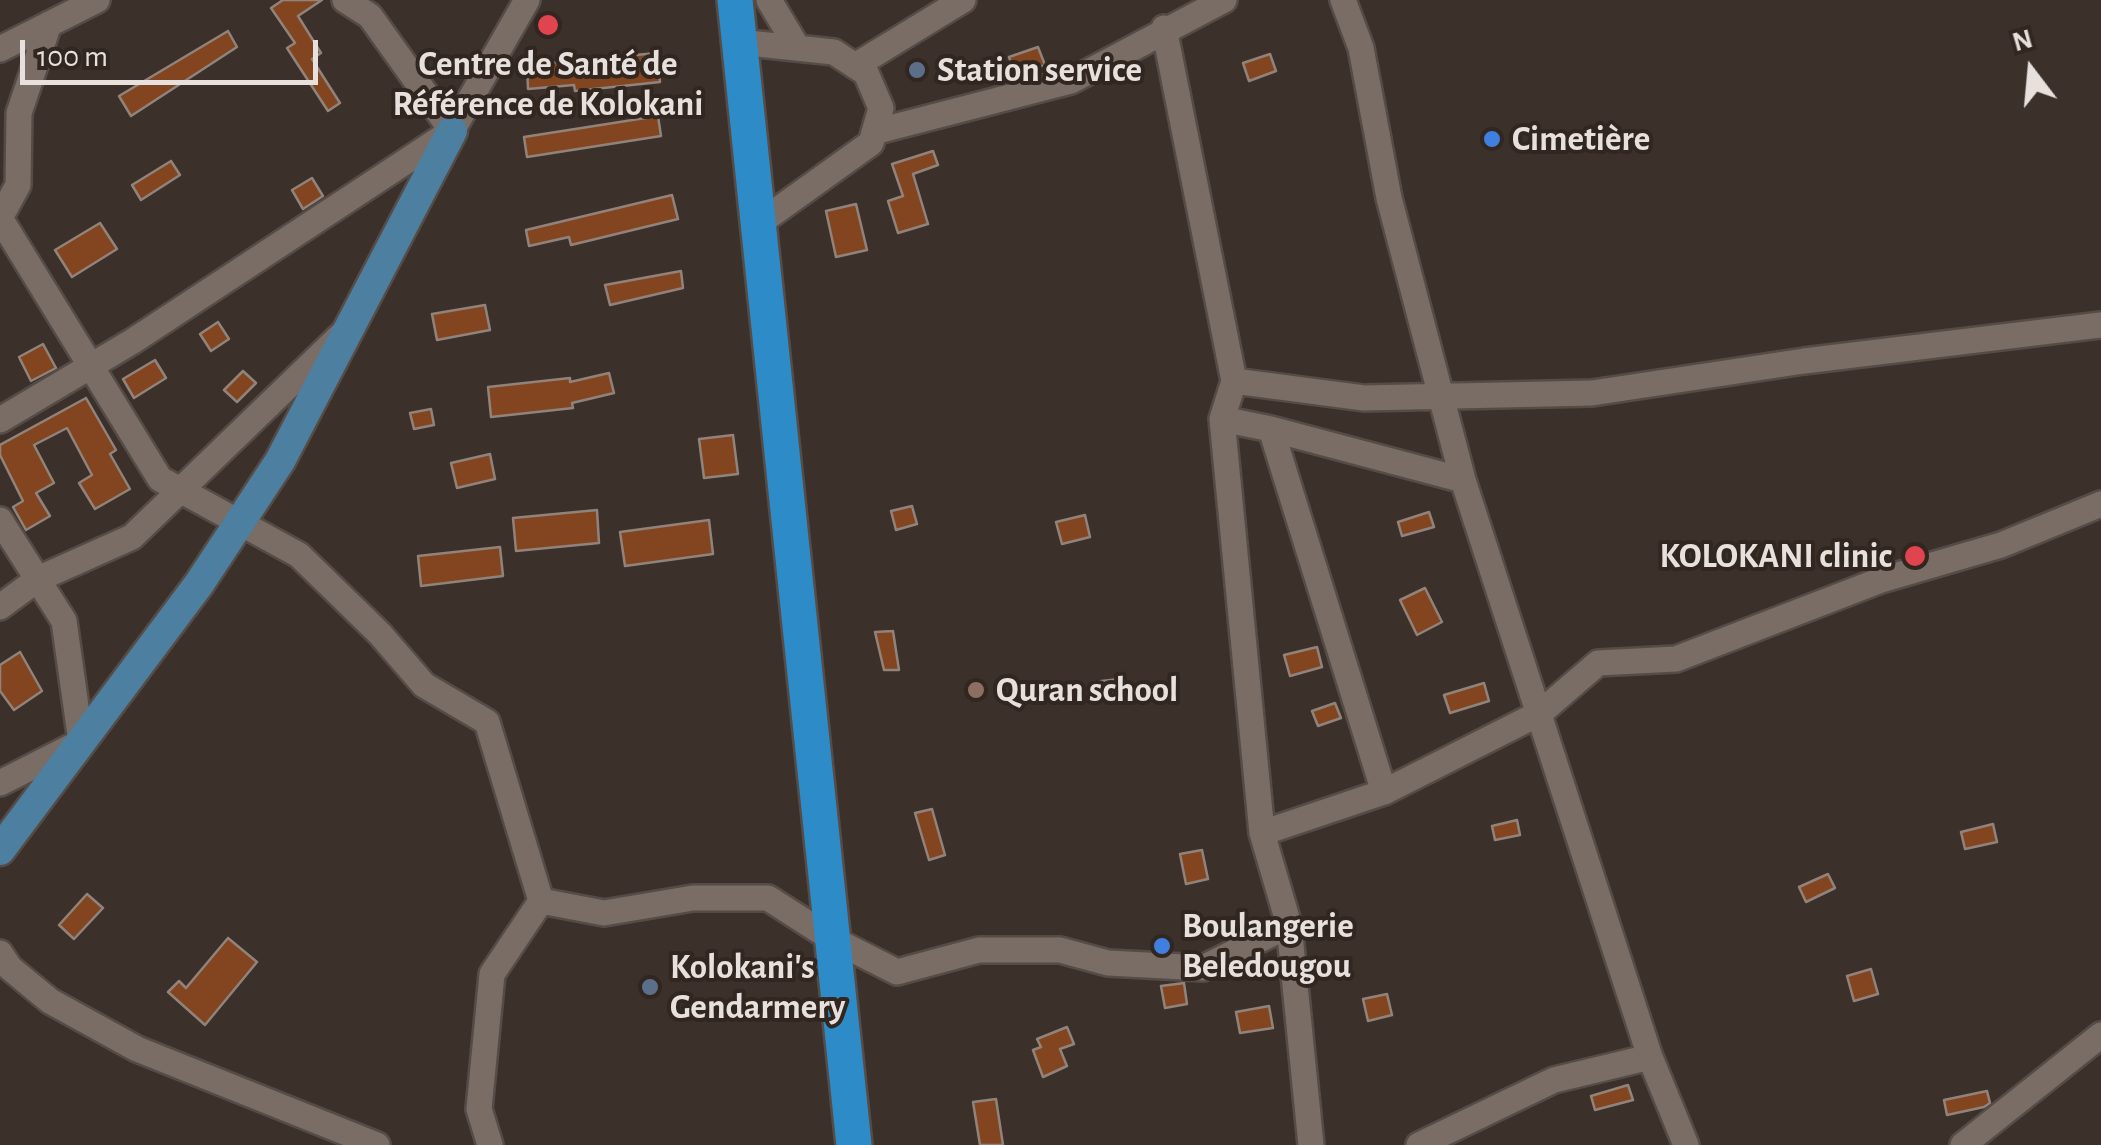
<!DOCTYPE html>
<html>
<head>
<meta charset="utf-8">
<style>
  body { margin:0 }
  #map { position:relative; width:2101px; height:1145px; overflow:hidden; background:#3c302a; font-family:"Alegreya Sans",sans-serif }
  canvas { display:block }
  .north { position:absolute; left:1981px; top:20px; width:100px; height:100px; -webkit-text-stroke:8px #312620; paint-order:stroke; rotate:344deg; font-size:28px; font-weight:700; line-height:40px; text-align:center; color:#e7e0dc }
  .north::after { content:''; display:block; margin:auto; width:35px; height:45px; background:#e7e0dc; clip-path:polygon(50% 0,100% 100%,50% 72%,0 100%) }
  .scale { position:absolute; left:20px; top:40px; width:298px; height:45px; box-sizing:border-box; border:5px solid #e7e0dc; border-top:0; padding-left:12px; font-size:30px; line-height:35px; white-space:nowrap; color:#e7e0dc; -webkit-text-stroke:8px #312620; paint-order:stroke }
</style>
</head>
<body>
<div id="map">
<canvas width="2101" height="1145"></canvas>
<div class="north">N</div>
<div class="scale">100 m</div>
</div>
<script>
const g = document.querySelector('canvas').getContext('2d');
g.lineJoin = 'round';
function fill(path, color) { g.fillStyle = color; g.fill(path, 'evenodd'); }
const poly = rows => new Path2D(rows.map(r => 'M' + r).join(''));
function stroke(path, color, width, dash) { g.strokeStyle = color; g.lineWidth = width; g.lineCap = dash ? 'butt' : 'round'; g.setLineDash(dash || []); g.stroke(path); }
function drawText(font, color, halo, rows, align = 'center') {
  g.font = font + ' "Alegreya Sans",sans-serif'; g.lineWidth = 8; g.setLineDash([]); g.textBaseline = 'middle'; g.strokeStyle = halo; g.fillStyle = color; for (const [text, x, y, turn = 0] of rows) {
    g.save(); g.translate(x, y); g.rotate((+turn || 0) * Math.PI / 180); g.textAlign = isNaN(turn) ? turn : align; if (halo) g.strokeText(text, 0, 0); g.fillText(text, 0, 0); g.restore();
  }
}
const building = poly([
  [283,0,322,0,298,16,321,53,312,59,340,103,328,111,287,48,295,43,271,8,283,0],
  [228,31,237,47,131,116,119,96,228,31],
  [1038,47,1045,65,1015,75,1009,57,1038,47],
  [657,53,660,82,575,91,574,85,528,89,527,65,657,53],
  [1270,54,1276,71,1249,81,1243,63,1270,54],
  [658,116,661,136,527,157,524,137,658,116],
  [933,151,938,165,913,174,928,224,898,233,888,201,903,196,892,164,933,151],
  [171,161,180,175,141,200,132,185,171,161],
  [312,178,323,196,303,209,292,190,312,178],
  [672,195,678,219,571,245,569,237,529,246,526,230,672,195],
  [856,204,867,250,836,257,826,211,856,204],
  [100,223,117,249,72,277,55,250,100,223],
  [681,271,683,288,610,305,605,285,681,271],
  [485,305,490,330,437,340,432,314,485,305],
  [218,322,229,339,211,351,200,334,218,322],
  [43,344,56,368,31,381,19,357,43,344],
  [155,360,166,378,134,398,123,379,155,360],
  [243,371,256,383,237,402,224,390,243,371],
  [609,373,614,393,572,403,573,408,491,417,488,387,570,378,570,382,609,373],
  [86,398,116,450,110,454,130,489,95,509,79,483,92,475,67,428,34,445,54,483,36,493,50,516,26,530,13,507,23,501,0,455,0,445,86,398],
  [431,409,434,425,414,429,410,413,431,409],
  [733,435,738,474,704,478,699,439,733,435],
  [490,454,495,479,457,488,451,463,490,454],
  [912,506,917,524,896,530,891,511,912,506],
  [597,510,599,543,516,551,513,518,597,510],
  [1429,512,1434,527,1402,536,1398,522,1429,512],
  [1085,515,1090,537,1062,544,1056,522,1085,515],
  [709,520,713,554,625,566,620,532,709,520],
  [500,547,503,576,421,586,418,556,500,547],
  [1425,588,1442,622,1417,635,1400,600,1425,588],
  [893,631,899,670,884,670,875,632,893,631],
  [1317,647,1322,667,1290,676,1284,655,1317,647],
  [20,652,42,691,14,710,0,691,0,665,20,652],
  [1119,679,1121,695,1095,698,1093,682,1119,679],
  [1484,683,1489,701,1450,713,1444,695,1484,683],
  [1335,703,1341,718,1318,726,1312,711,1335,703],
  [932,809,945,855,929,860,915,813,932,809],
  [1517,820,1520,835,1495,840,1492,826,1517,820],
  [1993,824,1997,842,1965,849,1961,832,1993,824],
  [1202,850,1208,879,1186,884,1180,854,1202,850],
  [1828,874,1835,888,1806,902,1799,887,1828,874],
  [87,894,103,908,74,939,59,925,87,894],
  [228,938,257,962,205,1025,168,992,179,981,186,988,228,938],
  [1871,969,1878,994,1854,1001,1847,976,1871,969],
  [1184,983,1187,1004,1165,1008,1161,986,1184,983],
  [1387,994,1392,1015,1368,1021,1363,999,1387,994],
  [1269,1006,1273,1028,1240,1033,1236,1012,1269,1006],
  [1067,1027,1074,1044,1060,1049,1067,1066,1043,1077,1033,1050,1041,1047,1037,1039,1067,1027],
  [1628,1085,1633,1100,1595,1110,1591,1096,1628,1085],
  [1987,1091,1990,1103,1984,1107,1947,1115,1944,1100,1987,1091],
  [996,1099,1003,1145,980,1145,973,1102,996,1099]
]);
fill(building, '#83451f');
stroke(building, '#90837b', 2.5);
const minor = poly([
  [769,0,797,47],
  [1343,0,1361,48,1389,198,1463,480,1650,1057,1686,1145],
  [49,24,19,113,18,185,0,218,160,479,299,555,380,634,424,685,487,722,541,901,604,913,693,898,768,898,832,939,897,972,979,950,1060,950,1108,963,1203,968,1289,925],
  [1164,28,1234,381,1222,419,1262,833,1289,925,1311,1145],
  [739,42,834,52,866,73,881,108,871,143,758,224],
  [0,49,97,0],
  [855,66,963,0],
  [452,131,527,0],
  [874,132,1071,81,1224,0],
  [1234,381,1364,398,1592,393,1804,361,2101,325],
  [1222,419,1271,429,1384,792],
  [0,420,133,341,452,131,370,16,345,0],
  [1271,429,1463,480],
  [0,520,64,621,81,742,0,783],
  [0,607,38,579,132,537,340,336],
  [1262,833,1384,792,1540,713,1598,663,1676,659,1881,580,2001,545,2101,504],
  [0,953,10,968,50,1001,137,1049,377,1145],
  [490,1145,479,1109,492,974,541,901],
  [1419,1145,1554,1080,1650,1057],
  [1963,1145,2101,1035]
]);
const major = poly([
  [0,850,199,584,280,461,452,131]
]);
const highway = poly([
  [735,0,854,1145]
]);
stroke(minor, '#554c47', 30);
stroke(major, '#554c47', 35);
stroke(highway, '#554c47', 40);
stroke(minor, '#7a6d66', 25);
stroke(major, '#4c7fa0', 30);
stroke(highway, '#2d8bc7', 35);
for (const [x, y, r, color] of [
  [548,25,12,"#e0444e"],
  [917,70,10,"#5c6f8a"],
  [1492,139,10,"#3f7fe0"],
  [1915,556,12,"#e0444e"],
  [976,690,10,"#8d6e63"],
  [1162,946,10,"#3f7fe0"],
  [650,987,10,"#5c6f8a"]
]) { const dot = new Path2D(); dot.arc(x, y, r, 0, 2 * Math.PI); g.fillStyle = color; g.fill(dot); stroke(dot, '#312620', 4); }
drawText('bold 35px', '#e7e0dc', '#312620', [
  ["Centre de Santé de",548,64,"center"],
  ["Référence de Kolokani",548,104,"center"],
  ["Station service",937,70],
  ["Cimetière",1512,139],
  ["KOLOKANI clinic",1892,556,"right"],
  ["Quran school",996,690],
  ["Boulangerie",1182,926],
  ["Beledougou",1182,966],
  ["Kolokani's",670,967],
  ["Gendarmery",670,1007]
], 'left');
</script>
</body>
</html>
